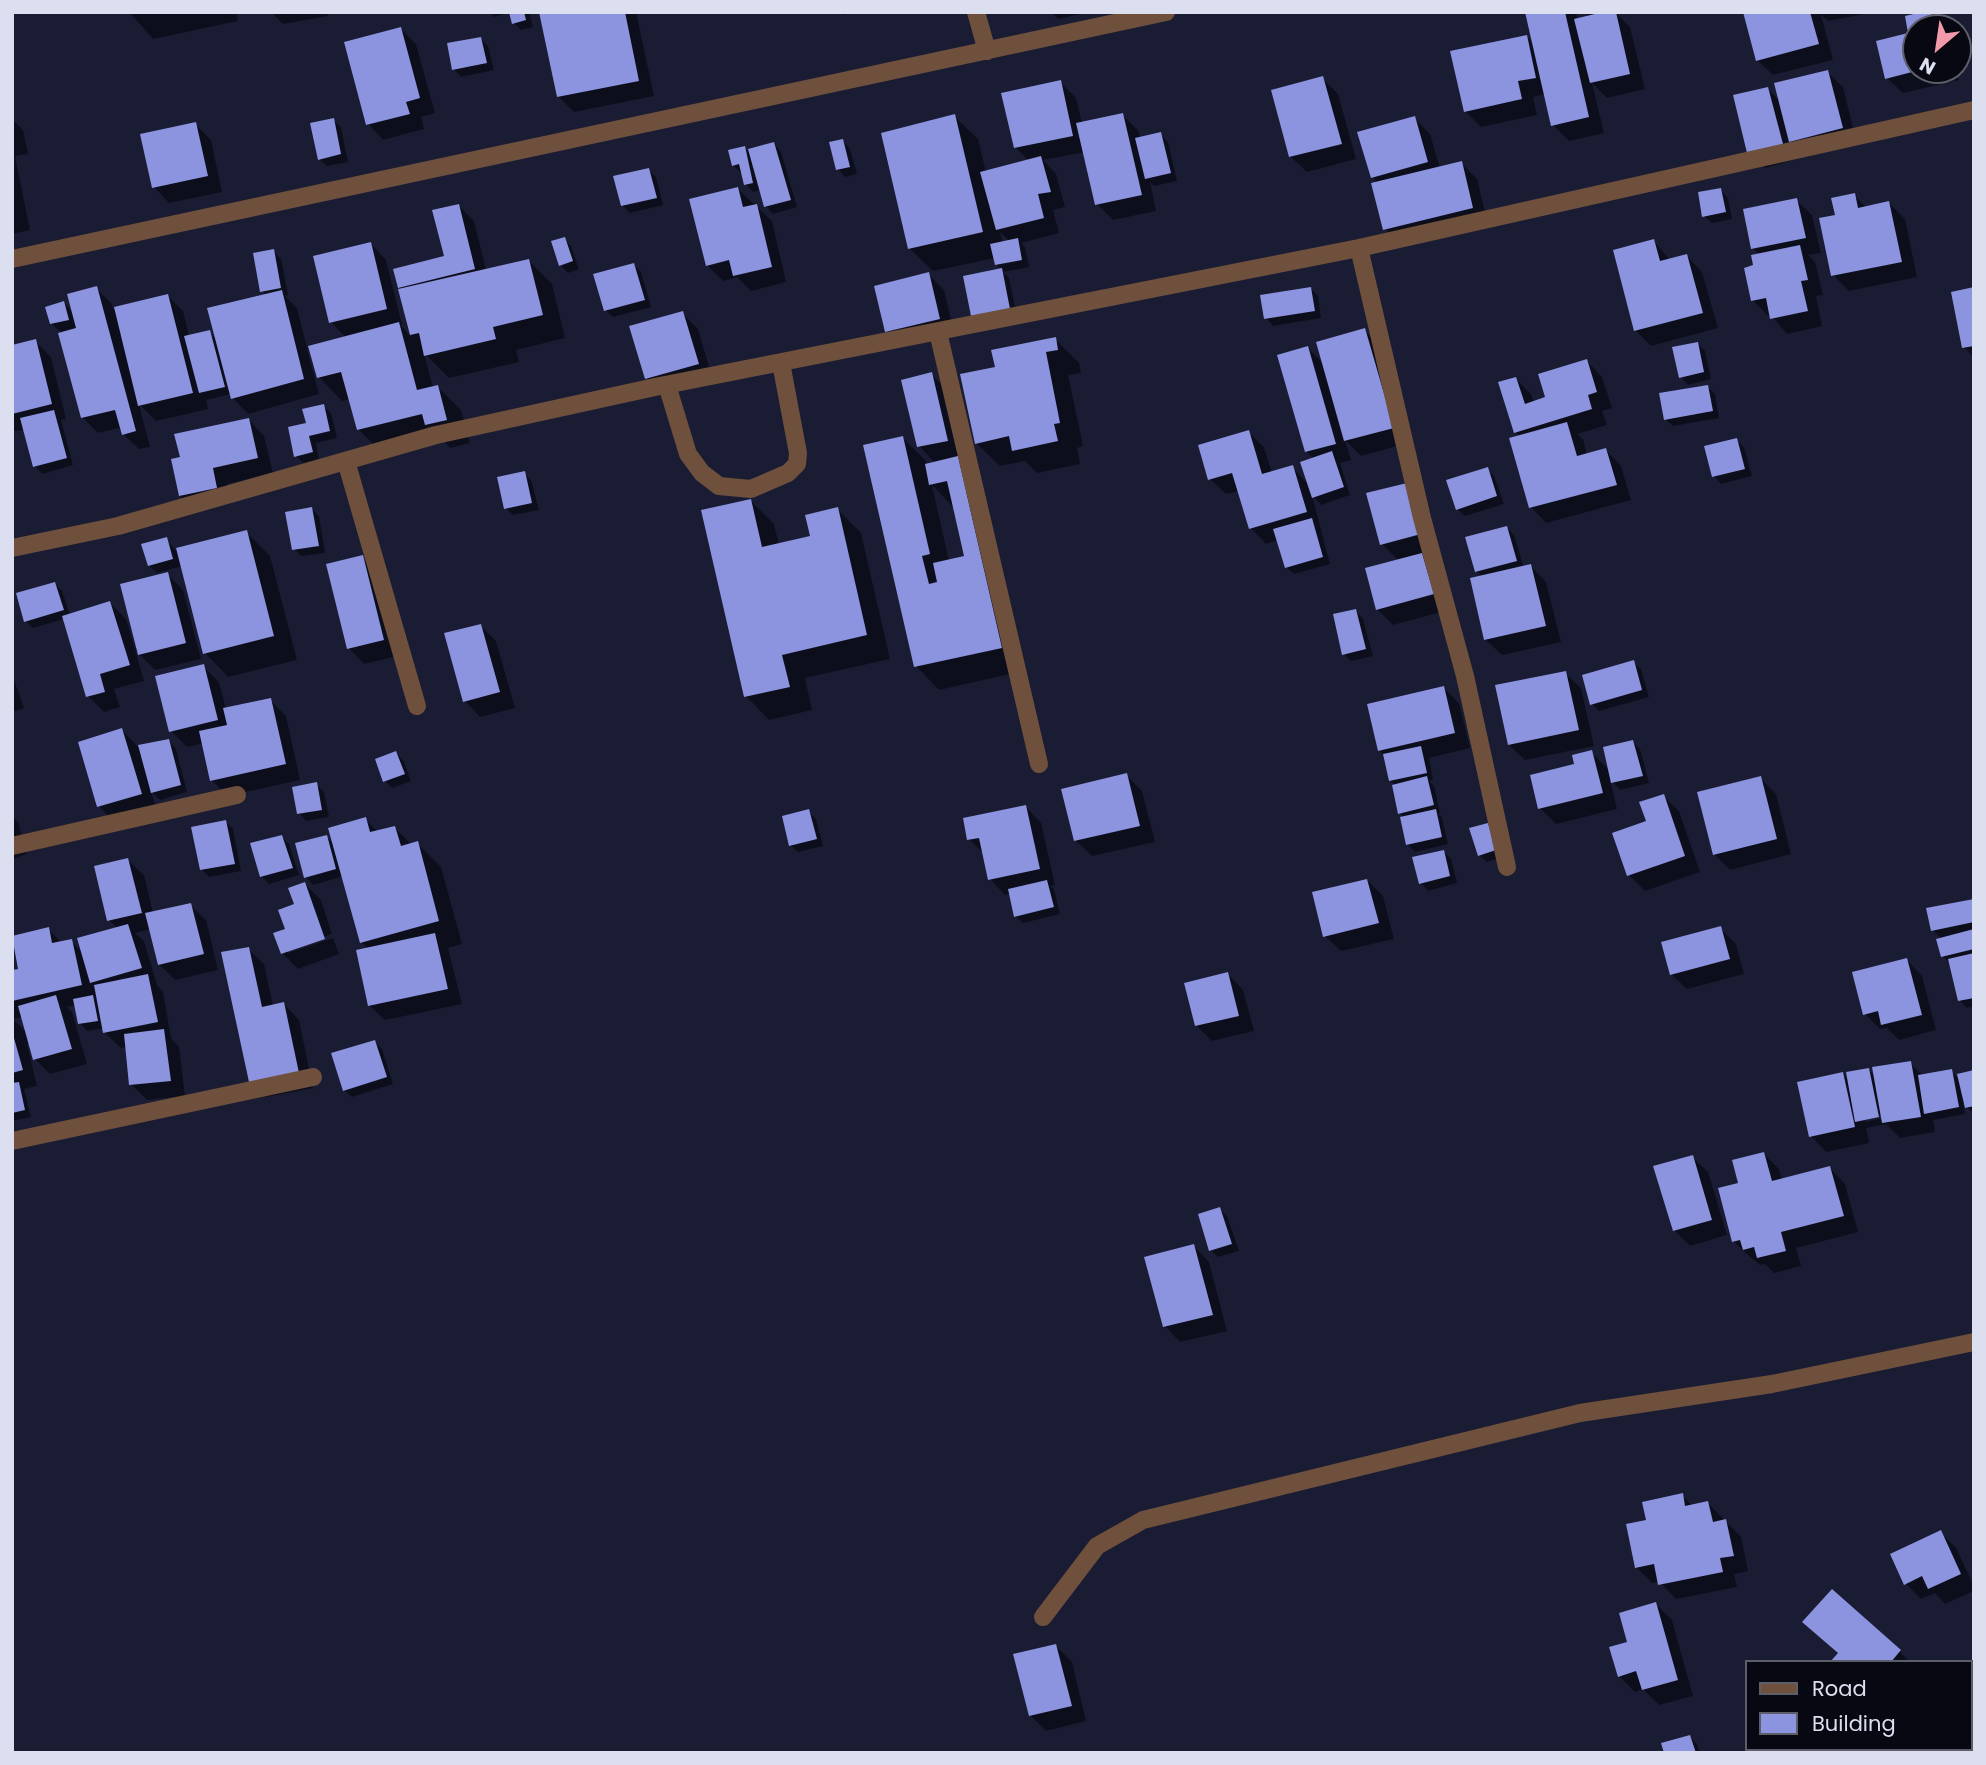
<!DOCTYPE html>
<html>
<head>
<meta charset="utf-8">
<style>
  body { margin:0 }
  #map { position:relative; width:1986px; height:1765px; overflow:hidden; background:#1a1c34; font-family:Poppins,sans-serif }
  canvas { display:block }
  .frame { position:absolute; inset:0; border:14px solid #dcdfef; pointer-events:none }
  .legend { position:absolute; left:1745px; top:1660px; width:228px; height:91px; box-sizing:border-box; background:#070812; border:2px solid #5c5e6a; margin:0; padding:9px 12px; list-style:none; font-size:21px; color:#dcdfef }
  .legend li { display:flex; align-items:center; gap:14px; height:35px }
  .legend b { width:35px; border:2px solid #5c5e6a }
  .north { position:absolute; left:1902px; top:14px; width:70px; height:70px; box-sizing:border-box; background:#070812; border:2px solid #5c5e6a; border-radius:50%; rotate:209deg; font-size:19px; font-weight:700; line-height:28px; text-align:center; color:#dcdfef }
  .north::after { content:''; display:block; margin:auto; width:24px; height:32px; background:#f39aaa; clip-path:polygon(50% 0,100% 100%,50% 72%,0 100%) }
</style>
</head>
<body>
<div id="map">
<canvas width="1986" height="1765"></canvas>
<div class="frame"></div>
<ul class="legend">
<li><b style="height:9px;background:#6e503d"></b>Road</li>
<li><b style="height:19px;background:#8c93df"></b>Building</li>
</ul>
<div class="north">N</div>
</div>
<script>
const g = document.querySelector('canvas').getContext('2d');
g.lineJoin = 'round';
function fill(path, color) { g.fillStyle = color; g.fill(path, 'evenodd'); }
const poly = rows => new Path2D(rows.map(r => 'M' + r).join(''));
function stroke(path, color, width, dash) { g.strokeStyle = color; g.lineWidth = width; g.lineCap = dash ? 'butt' : 'round'; g.setLineDash(dash || []); g.stroke(path); }
fill(poly([
  [129,12,236,12,238,21,153,39],
  [271,12,327,12,328,16,283,24],
  [489,12,529,12,533,27,521,30,514,23,511,12,494,17],
  [541,12,636,12,654,96,574,112,558,96],
  [839,12,855,12,842,15],
  [1051,12,1091,12,1058,19],
  [1527,12,1576,12,1578,20,1589,17,1584,12,1615,12,1630,27,1645,89,1607,98,1592,83,1604,133,1569,141,1553,125,1546,94,1533,97,1537,115,1481,127,1465,111,1527,37,1534,44],
  [1744,12,1874,12,1828,21,1821,15,1833,60,1773,75,1757,60],
  [1930,12,1946,28,1916,28,1916,70,1956,70,1959,80,1903,93,1887,78,1910,34],
  [401,29,416,44,435,113,421,117,424,129,383,140,368,124],
  [481,39,488,46,494,70,461,77,454,69],
  [1827,72,1843,87,1857,144,1806,157,1794,145,1797,159,1765,168,1749,152,1768,89,1780,101],
  [1322,78,1338,94,1356,159,1307,172,1291,157,1273,91],
  [1060,82,1076,98,1082,123,1122,115,1138,130,1140,139,1161,134,1168,142,1177,181,1154,186,1150,182,1156,211,1113,220,1097,204,1085,152,1043,160,1056,174,1065,207,1053,210,1059,233,1021,243,1025,247,1029,267,1003,272,1009,278,1017,316,980,323,1002,270,996,264,995,258,933,271,909,248,954,116,978,139,986,172,1029,161,1015,147],
  [1000,232,1009,241,1003,243],
  [1414,118,1430,134,1440,168,1461,163,1477,179,1488,224,1401,245,1385,229,1378,183,1372,177],
  [12,119,23,130,28,154,15,156,30,230,12,234],
  [333,120,341,127,348,162,327,166,319,159],
  [195,124,211,140,222,192,169,203,154,187],
  [843,141,850,149,857,174,845,177,838,169],
  [774,144,781,152,797,207,773,214,766,206,761,190,753,192,746,184,743,172,741,173,733,165,745,148,748,151],
  [648,170,656,177,663,205,630,213,623,206],
  [738,189,772,221,786,282,751,291,737,277,723,281,707,265],
  [1721,190,1728,198,1732,219,1712,223,1704,216],
  [1854,195,1867,208,1889,203,1905,219,1917,277,1849,291,1833,275,1837,216],
  [1796,200,1812,215,1821,253,1808,255,1815,262,1823,295,1816,296,1822,326,1787,334,1771,315,1768,316,1753,300,1755,267,1760,255,1753,248],
  [459,206,474,221,486,270,529,261,552,284,565,338,516,350,519,362,449,378,424,353,433,388,438,387,461,410,470,443,450,448,441,438,382,453,359,430,351,399,342,401,319,377,310,348,307,349,319,394,248,414,233,398,231,394,206,400,208,409,156,421,139,404,150,447,139,449,123,434,122,427,98,433,82,417,62,333,52,324,64,303,75,314,96,288,112,304,113,309,168,296,183,311,189,336,209,332,217,340,267,296,262,291,273,251,281,259,288,295,285,296,297,308,307,348,346,338,331,322,371,244,386,260,402,325,400,325,412,337,401,290,402,290,400,287,446,258],
  [564,239,571,246,579,269,568,273,560,265],
  [1654,241,1670,260,1687,256,1702,272,1718,328,1651,346,1635,330],
  [634,265,641,272,651,307,613,317,605,310],
  [928,274,944,290,955,335,903,347,887,331],
  [1310,288,1318,296,1321,318,1273,326,1266,318],
  [1974,289,1974,357,1964,347],
  [682,313,698,329,713,380,662,394,647,378],
  [1364,330,1380,346,1408,443,1361,456,1345,440,1351,460,1340,463,1350,495,1321,505,1312,495,1330,564,1294,574,1286,567,1278,540,1266,544,1251,528,1239,491,1226,494,1210,479,1248,432,1264,447,1272,473,1292,467,1309,485,1314,459,1307,452,1308,348,1324,364],
  [1055,339,1079,363,1081,373,1068,375,1083,446,1077,448,1080,464,1037,473,1025,461,1000,466,976,443,997,368],
  [35,341,51,357,66,419,61,420,73,465,42,474,35,466,24,430,12,431,12,347],
  [1698,344,1705,351,1711,379,1688,385,1681,377],
  [1587,361,1602,377,1612,408,1602,411,1607,425,1577,434,1583,439,1587,455,1606,450,1621,466,1631,500,1546,523,1531,507,1520,437,1515,432,1516,379,1531,394,1534,403,1547,399],
  [931,374,947,390,962,456,956,457,981,482,1024,671,939,690,916,666,903,438,926,461,927,466,936,464,919,446],
  [932,485,954,508,967,557,949,561],
  [1708,387,1715,394,1719,418,1673,426,1665,419],
  [323,406,331,413,337,438,316,443,319,459,303,463,296,456,308,425],
  [249,420,264,436,273,473,227,484,231,503,196,511,180,496,182,459],
  [1736,440,1744,447,1752,476,1721,484,1714,476],
  [1487,469,1494,476,1504,504,1465,516,1457,509],
  [524,473,531,480,539,510,513,515,506,508],
  [1368,494,1436,550,1420,554,1437,570,1448,610,1393,625,1377,609,1399,561,1382,544],
  [751,501,774,524,779,545,812,537,837,509,861,533,890,659,805,678,812,710,769,720,746,696],
  [312,509,319,516,325,553,301,556,294,549],
  [1507,528,1514,535,1524,568,1531,566,1546,582,1561,642,1502,655,1486,640,1472,579,1482,577,1477,571],
  [246,532,270,556,297,660,228,677,205,653,182,566,157,573,149,566,166,539,175,550],
  [362,557,378,573,398,656,364,664,349,648],
  [167,574,183,590,201,659,155,670,135,650,144,681,114,689,120,707,104,712,88,696,64,619,33,628,26,621,55,584,62,591,70,615,110,603,126,619,135,649,138,648],
  [1356,611,1363,619,1373,656,1351,661,1344,654],
  [481,626,496,641,515,708,480,717,465,701],
  [1633,662,1641,669,1649,697,1599,711,1592,704],
  [203,666,219,682,226,709,270,700,286,716,300,780,227,796,212,780,204,743,187,747,171,731],
  [1565,673,1581,688,1594,746,1525,760,1509,745],
  [12,674,24,708,12,712],
  [1444,688,1459,703,1470,748,1429,758,1433,780,1429,781,1434,786,1440,813,1438,813,1442,818,1448,844,1415,852,1407,844,1405,818,1400,813,1396,786,1390,780,1385,756,1379,750],
  [122,730,138,747,169,741,176,749,187,792,160,800,151,791,157,810,114,822,99,806],
  [1633,742,1640,749,1649,783,1620,790,1610,779,1617,809,1556,824,1540,808,1576,765,1591,752,1610,771],
  [396,753,403,760,411,781,392,788,385,781],
  [1126,775,1142,791,1155,842,1092,856,1076,841,1064,790],
  [1760,778,1776,794,1791,854,1730,870,1714,854],
  [316,784,324,792,329,817,306,821,299,813],
  [1663,796,1679,811,1700,872,1645,891,1629,875,1648,822],
  [1026,807,1041,823,1055,885,1050,886,1054,889,1060,914,1023,923,1015,916,1010,894,1005,895,990,879,984,854,969,839],
  [808,811,816,819,823,846,798,852,790,845],
  [12,816,18,822,27,854,12,859],
  [365,819,378,832,395,828,412,845,417,843,441,867,462,944,448,948,462,1004,385,1020,369,1005,369,949,361,942,344,876,313,885,306,877,326,837,335,845],
  [226,822,233,829,241,871,209,877,202,870],
  [1488,825,1495,832,1502,857,1487,862,1479,855],
  [282,837,289,844,299,875,269,884,261,876],
  [1443,851,1451,859,1457,883,1428,891,1421,883],
  [128,860,144,875,153,913,190,905,206,920,218,970,175,980,159,964,151,929,135,933,144,941,157,985,163,992,171,1038,179,1047,185,1096,147,1100,131,1084,127,1047,121,1048,105,1033,104,1028,87,1031,80,1023,76,1005,67,1007,72,1012,87,1064,50,1074,35,1059,30,1044,27,1044,37,1086,24,1089,31,1117,12,1121,12,972,20,970,48,929,62,943,71,941,83,953,118,929,109,920],
  [23,1017,28,1034,13,1019],
  [1367,880,1383,896,1394,939,1341,951,1325,936],
  [305,884,321,900,332,934,288,949,288,953,333,938,339,954,298,969,282,953,287,930],
  [1974,901,1974,1006,1967,1008,1959,1000,1950,964,1943,956,1942,939,1933,930],
  [1720,928,1736,944,1744,974,1687,989,1671,974],
  [248,949,264,964,273,1006,284,1004,299,1020,313,1088,266,1097,251,1082],
  [1907,960,1922,976,1936,1030,1899,1040,1887,1028,1880,1029,1865,1014],
  [1228,974,1243,990,1254,1031,1212,1041,1197,1026],
  [375,1042,382,1049,393,1084,352,1097,344,1090],
  [1910,1063,1923,1076,1951,1071,1961,1081,1974,1071,1974,1114,1963,1103,1965,1114,1933,1120,1935,1132,1900,1138,1886,1124,1866,1128,1869,1143,1826,1152,1811,1136,1843,1074,1849,1081,1869,1070,1876,1077],
  [1888,1114,1888,1117,1865,1122,1865,1118],
  [1764,1154,1779,1169,1782,1180,1830,1168,1845,1184,1858,1232,1796,1248,1801,1266,1774,1273,1765,1264,1760,1265,1749,1256,1733,1241,1740,1184],
  [1692,1157,1708,1172,1727,1235,1690,1246,1674,1230],
  [1220,1209,1227,1216,1239,1251,1218,1257,1211,1250],
  [1194,1246,1209,1262,1227,1331,1180,1342,1165,1326],
  [1682,1495,1693,1506,1708,1503,1741,1537,1748,1571,1734,1574,1737,1587,1676,1599,1660,1582,1652,1583,1636,1567,1648,1521],
  [1940,1532,1956,1548,1974,1586,1974,1591,1945,1604,1935,1593,1921,1599,1906,1584],
  [1832,1591,1900,1652,1910,1662,1832,1662,1839,1654,1805,1622],
  [1656,1604,1672,1620,1693,1696,1659,1705,1643,1689,1635,1692,1619,1676,1629,1643],
  [1056,1646,1072,1662,1086,1721,1046,1731,1030,1715],
  [1690,1737,1697,1744,1700,1753,1666,1753],
  [1911,1749,1938,1749,1940,1753,1913,1753]
]), '#0007');
fill(poly([
  [509,12,524,12,526,20,512,24],
  [539,12,625,12,639,81,557,97],
  [1525,12,1565,12,1589,117,1551,126],
  [1603,12,1616,12,1630,74,1590,83,1574,19],
  [1743,12,1810,12,1819,44,1756,61],
  [1922,12,1931,12,1935,28,1916,28,1916,71,1885,79,1876,41,1908,33,1905,16],
  [401,27,420,98,406,102,410,114,366,125,344,42],
  [1527,35,1536,78,1518,81,1522,99,1464,112,1450,51],
  [481,37,487,63,452,70,447,43],
  [1828,70,1843,128,1789,142,1774,83],
  [1323,76,1342,144,1289,157,1271,90],
  [1061,80,1073,136,1014,148,1001,93],
  [1768,87,1783,144,1747,153,1733,95],
  [1123,113,1142,195,1095,205,1076,123],
  [955,114,983,232,908,249,881,133],
  [1415,116,1428,162,1371,178,1357,132],
  [334,118,341,154,318,160,310,123],
  [196,122,208,176,152,188,140,134],
  [1161,132,1171,173,1145,179,1135,138],
  [843,139,850,167,836,170,829,142],
  [774,142,791,200,764,207,748,149],
  [745,146,753,183,744,185,739,164,732,166,728,150],
  [1041,156,1051,192,1038,194,1044,218,996,230,980,172],
  [1462,161,1473,208,1383,230,1371,183],
  [649,168,657,198,621,206,613,176],
  [738,187,743,207,757,204,772,267,733,276,729,260,706,266,689,199],
  [1721,188,1726,212,1702,217,1698,192],
  [1855,193,1858,208,1889,201,1902,262,1831,276,1819,218,1835,215,1831,198],
  [1797,198,1806,238,1751,249,1743,209],
  [459,204,475,269,398,288,393,269,444,256,432,210],
  [565,237,573,261,559,266,551,241],
  [1018,238,1022,260,995,265,990,244],
  [1654,239,1660,261,1687,254,1703,313,1634,331,1613,250],
  [371,242,387,309,329,323,313,256],
  [1800,245,1808,280,1801,281,1808,311,1770,319,1766,298,1751,301,1744,268,1753,265,1751,255],
  [274,249,281,288,260,292,253,253],
  [529,259,543,315,493,327,496,339,424,356,419,333,410,335,398,289],
  [634,263,645,300,604,311,593,274],
  [1002,268,1010,309,971,316,963,276],
  [929,272,940,319,885,332,874,286],
  [97,286,136,431,122,435,115,410,81,418,58,333,76,328,67,294],
  [1311,287,1315,311,1264,319,1260,295],
  [1974,287,1974,346,1962,348,1951,292],
  [282,290,304,379,231,399,207,308],
  [168,294,193,393,138,406,114,307],
  [64,301,69,320,50,324,45,307],
  [683,311,699,364,645,379,629,326],
  [399,322,417,390,438,385,447,420,425,425,422,414,357,430,341,372,317,378,308,346],
  [1365,328,1394,428,1344,441,1316,342],
  [210,330,225,387,199,393,184,336],
  [1056,337,1058,350,1046,352,1060,423,1054,424,1058,441,1012,451,1009,436,975,444,960,374,995,367,991,350],
  [36,339,52,404,12,414,12,345],
  [1698,342,1704,372,1679,378,1672,347],
  [1308,346,1336,444,1305,452,1277,355],
  [1587,359,1597,392,1588,395,1592,409,1514,433,1498,382,1516,377,1525,404,1545,397,1538,374],
  [932,372,948,441,917,447,901,380],
  [1708,385,1713,411,1664,420,1659,393],
  [324,404,330,431,309,436,313,452,294,457,288,427,306,423,302,409],
  [54,410,67,458,33,467,20,418],
  [249,418,258,458,213,468,217,488,179,496,171,459,180,457,174,434],
  [1567,422,1577,456,1606,448,1617,485,1529,508,1509,438],
  [1249,430,1262,474,1293,465,1307,512,1249,529,1232,473,1208,480,1198,445],
  [903,436,930,554,922,556,929,584,937,582,933,563,964,556,947,481,929,485,925,464,958,456,1002,648,914,667,863,445],
  [1737,438,1745,469,1712,477,1704,446],
  [1332,451,1344,487,1312,498,1300,462],
  [1488,467,1497,496,1456,510,1446,480],
  [525,471,532,503,504,509,497,477],
  [1407,483,1421,534,1380,545,1366,493],
  [751,499,762,547,810,536,805,515,838,507,867,635,782,655,790,687,744,697,701,510],
  [312,507,319,546,292,550,285,512],
  [1312,518,1323,557,1285,568,1273,529],
  [1507,526,1517,561,1475,572,1465,537],
  [247,530,274,636,203,654,176,548],
  [167,537,173,559,148,566,141,544],
  [1422,553,1434,594,1376,610,1365,568],
  [363,555,384,640,347,649,326,564],
  [1531,564,1546,626,1484,640,1470,578],
  [168,572,186,643,138,655,120,584],
  [55,582,64,610,24,622,16,593],
  [110,601,130,665,100,674,105,692,86,697,62,616],
  [1356,609,1366,649,1342,655,1333,614],
  [481,624,500,692,463,702,444,633],
  [1634,660,1642,690,1590,705,1582,675],
  [204,664,218,720,169,732,155,676],
  [1566,671,1579,730,1508,745,1495,685],
  [1444,686,1455,733,1378,751,1367,704],
  [271,698,286,764,210,781,199,731,227,725,223,708],
  [122,728,142,794,97,807,78,742],
  [169,739,181,785,151,793,138,745],
  [1633,740,1643,776,1611,783,1603,747],
  [1421,746,1427,773,1389,781,1383,754],
  [1592,750,1603,793,1538,809,1530,775,1574,764,1572,755],
  [396,751,405,774,383,782,375,759],
  [1127,773,1140,826,1074,841,1061,789],
  [1427,776,1434,805,1398,814,1392,785],
  [1761,776,1777,839,1713,855,1697,792],
  [317,782,322,810,297,814,292,787],
  [1664,794,1685,856,1627,876,1612,833,1646,821,1639,802],
  [1026,805,1040,869,988,880,979,838,967,840,963,818],
  [809,809,817,839,789,846,782,816],
  [1436,809,1442,837,1406,845,1400,817],
  [366,817,370,832,395,826,401,846,418,841,439,921,360,943,328,828],
  [226,820,235,864,200,870,191,827],
  [1488,823,1496,850,1478,856,1469,828],
  [282,835,293,868,260,877,250,843],
  [327,835,336,869,304,878,295,843],
  [1444,850,1450,876,1419,884,1412,857],
  [128,858,142,913,107,921,94,866],
  [1367,879,1379,923,1323,937,1312,892],
  [1047,880,1054,907,1014,917,1008,889],
  [305,882,325,939,281,954,273,933,285,929,278,910,294,904,288,888],
  [1974,899,1974,922,1931,931,1926,908],
  [191,903,204,954,158,965,145,913],
  [128,924,142,968,90,983,77,938],
  [1721,926,1730,959,1670,975,1661,942],
  [49,927,52,943,72,939,82,985,12,1001,12,970,18,969,12,936],
  [1974,929,1974,949,1941,957,1936,939],
  [435,933,448,989,368,1006,356,950],
  [249,947,262,1007,284,1002,299,1073,249,1082,221,952],
  [1974,953,1974,998,1958,1001,1948,959],
  [1907,958,1922,1015,1881,1025,1878,1011,1863,1015,1852,972],
  [1228,972,1239,1016,1195,1026,1184,983],
  [148,974,158,1022,103,1033,94,985],
  [56,995,72,1049,33,1060,18,1006],
  [93,995,98,1021,78,1024,73,999],
  [164,1029,171,1081,129,1085,124,1034],
  [12,1031,23,1070,12,1073],
  [375,1040,387,1077,343,1091,331,1053],
  [1911,1061,1921,1117,1882,1123,1872,1067],
  [1869,1068,1879,1117,1855,1122,1846,1072],
  [1952,1069,1959,1107,1924,1114,1918,1075],
  [1974,1070,1974,1106,1965,1108,1957,1074],
  [1843,1072,1855,1127,1809,1137,1797,1082],
  [19,1082,25,1110,12,1113,12,1083],
  [1764,1152,1772,1181,1830,1166,1844,1216,1781,1232,1786,1251,1757,1258,1754,1247,1743,1250,1740,1240,1732,1242,1718,1188,1738,1183,1732,1160],
  [1693,1155,1712,1220,1673,1231,1653,1166],
  [1220,1207,1232,1244,1209,1251,1198,1214],
  [1194,1244,1213,1315,1163,1327,1144,1257],
  [1683,1493,1685,1506,1708,1501,1713,1522,1726,1519,1734,1556,1720,1558,1723,1572,1658,1585,1654,1564,1635,1568,1626,1524,1646,1520,1642,1502],
  [1941,1530,1961,1574,1928,1589,1922,1576,1904,1585,1890,1554],
  [1832,1589,1901,1650,1891,1662,1830,1662,1838,1653,1802,1622],
  [1656,1602,1678,1680,1642,1690,1636,1671,1618,1677,1609,1647,1627,1642,1619,1613],
  [1056,1644,1072,1706,1029,1716,1013,1654],
  [1690,1735,1696,1753,1664,1753,1661,1743]
]), '#8c93df');
stroke(poly([
  [938,332,1039,764],
  [667,385,688,454,702,473,719,486,751,489,788,473,797,464,798,453,781,363],
  [346,461,417,706]
]), '#6e503d', 18);
stroke(poly([
  [976,12,987,51],
  [1359,248,1422,518,1465,676,1507,867],
  [12,259,1166,12],
  [12,548,118,526,436,435,655,387,1359,248,1974,110],
  [12,846,237,795],
  [12,1141,313,1077],
  [1043,1617,1097,1546,1143,1520,1580,1413,1772,1384,1974,1342]
]), '#6e503d', 18);
</script>
</body>
</html>
